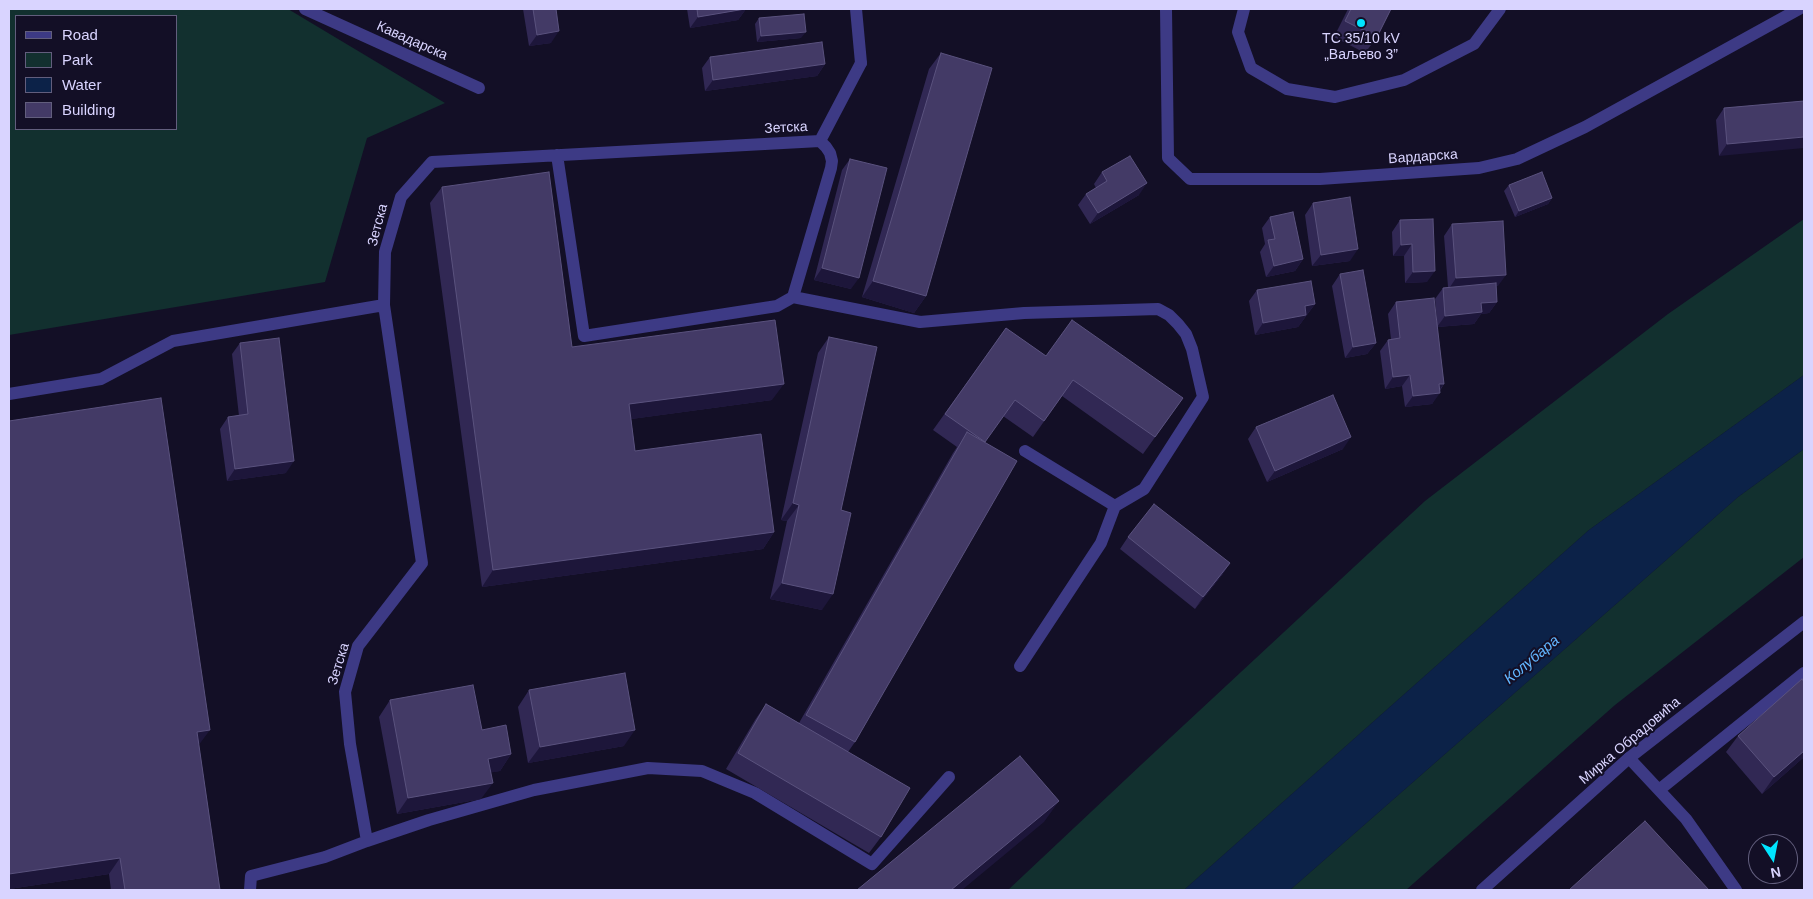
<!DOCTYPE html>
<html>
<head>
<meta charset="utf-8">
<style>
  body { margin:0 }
  #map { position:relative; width:1813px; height:899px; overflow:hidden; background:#130f26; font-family:Helvetica,sans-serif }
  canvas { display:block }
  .frame { position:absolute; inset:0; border:10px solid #d9d4ff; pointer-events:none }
  .legend { position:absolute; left:15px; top:15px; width:162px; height:115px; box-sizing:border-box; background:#130f26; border:1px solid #625e7d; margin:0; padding:6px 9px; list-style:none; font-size:15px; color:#d9d4ff }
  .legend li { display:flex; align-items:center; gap:10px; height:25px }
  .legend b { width:25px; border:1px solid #625e7d }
  .north { position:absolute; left:1748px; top:834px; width:50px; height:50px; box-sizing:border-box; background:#130f26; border:1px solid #625e7d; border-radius:50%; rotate:169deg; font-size:14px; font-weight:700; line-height:20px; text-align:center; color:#d9d4ff }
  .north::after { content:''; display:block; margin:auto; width:18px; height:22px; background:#00e5ff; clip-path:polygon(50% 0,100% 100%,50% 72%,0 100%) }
</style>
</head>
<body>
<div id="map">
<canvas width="1813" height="899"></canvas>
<div class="frame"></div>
<ul class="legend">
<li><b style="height:6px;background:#3d3a85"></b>Road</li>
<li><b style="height:14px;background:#12302f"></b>Park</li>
<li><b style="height:14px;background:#0c2248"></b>Water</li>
<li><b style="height:14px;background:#433a66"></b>Building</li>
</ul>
<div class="north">N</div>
</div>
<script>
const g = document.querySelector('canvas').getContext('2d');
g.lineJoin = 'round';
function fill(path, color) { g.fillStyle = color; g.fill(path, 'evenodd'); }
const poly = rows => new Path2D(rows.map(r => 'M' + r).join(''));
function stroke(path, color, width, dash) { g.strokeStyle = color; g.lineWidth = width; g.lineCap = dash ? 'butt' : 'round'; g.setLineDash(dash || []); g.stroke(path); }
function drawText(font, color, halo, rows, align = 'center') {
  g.font = font + ' Helvetica,sans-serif'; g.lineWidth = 4; g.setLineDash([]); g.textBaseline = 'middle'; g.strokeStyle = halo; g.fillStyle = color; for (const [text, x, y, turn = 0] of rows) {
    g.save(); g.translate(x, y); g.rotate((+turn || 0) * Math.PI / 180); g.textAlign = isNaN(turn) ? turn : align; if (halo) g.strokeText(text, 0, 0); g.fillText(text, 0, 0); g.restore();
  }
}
fill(poly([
  [9,9,288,9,445,103,367,138,325,282,9,335],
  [16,16,176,16,176,129,16,129],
  [1804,219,1804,375,1589,530,1184,890,1008,890,1142,764,1425,501,1668,314],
  [1804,449,1804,557,1615,705,1406,890,1290,890,1738,497]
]), '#12302f');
fill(poly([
  [1804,375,1804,449,1738,497,1290,890,1184,890,1589,530]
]), '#0c2248');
stroke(poly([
  [305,9,479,88],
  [1244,9,1238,32,1251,68,1287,89,1335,97,1404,80,1474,44,1500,9],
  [557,155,584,336,777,306,793,297,831,168,832,161,830,153,826,147,820,141],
  [793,297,920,322,1024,313,1158,309,1169,315,1178,324,1186,334,1192,349,1203,397,1144,489,1115,506,1025,451],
  [9,394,101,379,173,341,384,305],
  [1020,666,1101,543,1115,506],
  [1629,758,1686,819,1736,890],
  [1659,790,1804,673],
  [367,841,350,744,345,692,358,646,422,563,384,305,385,252,401,197,432,162,820,141,861,63],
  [250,890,251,876,325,857,367,841,429,820,534,790,648,768,702,771,755,793,872,864,949,777]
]), '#3d3a85', 12);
stroke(poly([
  [856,9,861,63],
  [1166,9,1168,158,1190,179,1320,179,1479,168,1517,159,1585,127,1799,9]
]), '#3d3a85', 12);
stroke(poly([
  [1482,890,1629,758,1804,622]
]), '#3d3a85', 12);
fill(poly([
  [523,9,556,9,551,43,529,46],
  [687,9,746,9,738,20,690,28],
  [1348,9,1391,9,1377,37,1365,53,1334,37],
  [759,18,801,38,757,42,755,24],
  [941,53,926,296,914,313,862,297,929,69],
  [710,57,825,64,817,76,705,91,702,68],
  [1804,101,1719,156,1716,120,1724,108],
  [850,159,851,289,814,280,842,170],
  [1102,172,1139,195,1090,224,1078,205,1086,194,1096,188,1094,184],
  [1509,185,1552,198,1548,204,1515,217,1504,191],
  [442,187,572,347,772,400,631,419,635,451,774,532,763,549,482,587,430,203],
  [1313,203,1350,261,1312,266,1305,215],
  [1270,217,1303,259,1295,271,1266,277,1260,252,1265,244,1262,228],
  [1433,219,1427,282,1405,283,1404,256,1393,256,1392,232,1400,220],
  [1452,224,1498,286,1496,286,1497,302,1489,313,1481,314,1474,324,1437,327,1444,384,1432,404,1405,407,1402,386,1385,389,1380,351,1388,340,1391,339,1388,314,1396,302,1437,322,1435,299,1443,288,1448,287,1444,236],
  [1340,274,1376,343,1367,354,1345,358,1332,286],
  [1257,290,1315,304,1298,327,1255,335,1249,301],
  [1006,328,1046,356,1183,398,1143,454,1062,396,1033,437,1003,416,985,442,855,742,848,752,881,837,869,853,726,769,755,720,766,704,799,723,953,453,957,447,933,430],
  [829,337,841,510,822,610,770,599,787,521,781,520,818,353],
  [240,343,286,473,227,481,220,429,228,417,239,416,232,354],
  [1256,427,1343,449,1267,482,1248,439],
  [1128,537,1230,563,1222,575,1195,609,1120,549],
  [1804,682,1804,757,1762,794,1726,752,1738,736],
  [529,690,624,746,528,763,518,707],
  [390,700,482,730,511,754,500,771,491,772,481,799,397,814,379,717],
  [199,746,220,890,111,890,109,874,9,889]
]), '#312854');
fill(poly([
  [746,9,738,20,690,28,698,17],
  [559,31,551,43,529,46,537,35],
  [806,32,801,38,757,42,761,36],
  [825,64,817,76,705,91,713,80],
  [1804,137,1804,148,1719,156,1727,144],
  [1147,183,1139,195,1090,224,1098,213],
  [1552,198,1548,204,1515,217,1519,211],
  [1412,244,1404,256,1393,256,1401,245],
  [1358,249,1350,261,1312,266,1321,255],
  [1303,259,1295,271,1266,277,1274,266],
  [822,268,859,278,851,289,814,280],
  [1435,271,1427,282,1405,283,1413,272],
  [1506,275,1498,286,1448,290,1456,278],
  [873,281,926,296,914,313,862,297],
  [1497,302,1489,313,1481,314,1474,324,1437,327,1445,316,1481,303],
  [1315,304,1298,327,1255,335,1263,323,1305,306],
  [1376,343,1367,354,1345,358,1353,347],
  [1410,375,1402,386,1385,389,1393,377],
  [784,384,772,400,617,421,629,404],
  [1439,384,1444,384,1437,393,1440,393,1432,404,1405,407,1413,396],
  [1351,437,1343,449,1267,482,1275,471],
  [294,461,286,473,227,481,235,469],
  [793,503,799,505,787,521,781,520],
  [774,532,763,549,482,587,493,570],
  [1230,563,1222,575,1195,609,1203,597],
  [782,583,833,594,822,610,770,599],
  [210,730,198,746,197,732],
  [635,730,624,746,528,763,540,747],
  [1804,751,1804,757,1762,794,1774,777],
  [511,754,500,771,477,775,488,759],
  [493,783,481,799,397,814,408,798],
  [1059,801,1044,822,962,890,951,890],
  [120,858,109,874,9,889,9,874]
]), '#1d163a');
const building = poly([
  [533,9,556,9,559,31,537,35,533,9],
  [697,9,745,9,698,17,697,9],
  [1351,9,1391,9,1377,37,1345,21,1351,9],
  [804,14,806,32,761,36,759,18,804,14],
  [822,42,825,64,713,80,710,57,822,42],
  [941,53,992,68,926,296,873,281,941,53],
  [1804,101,1804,137,1727,144,1724,108,1804,101],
  [1130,156,1147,183,1098,213,1086,194,1107,181,1102,172,1130,156],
  [850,159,887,168,859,278,822,268,850,159],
  [549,172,572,347,775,320,784,384,629,404,635,451,761,434,774,532,493,570,442,187,549,172],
  [1542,172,1552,198,1519,211,1509,185,1542,172],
  [1350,197,1358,249,1321,255,1313,203,1350,197],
  [1293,212,1303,259,1274,266,1268,240,1275,239,1270,217,1293,212],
  [1433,219,1435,271,1413,272,1412,244,1401,245,1400,220,1433,219],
  [1503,221,1506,275,1456,278,1452,224,1503,221],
  [1363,270,1376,343,1353,347,1340,274,1363,270],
  [1311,281,1315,304,1305,306,1306,315,1263,323,1257,290,1311,281],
  [1496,283,1497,302,1481,303,1482,312,1445,316,1443,288,1496,283],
  [1434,298,1444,384,1439,384,1440,393,1413,396,1410,375,1393,377,1388,340,1400,338,1396,302,1434,298],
  [1072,320,1183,398,1155,437,1073,380,1044,421,1015,400,985,442,945,414,1006,328,1046,356,1072,320],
  [829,337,877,347,841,510,851,513,833,594,782,583,799,505,793,503,829,337],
  [279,338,294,461,235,469,228,417,248,414,240,343,279,338],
  [1333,395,1351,437,1275,471,1256,427,1333,395],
  [161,398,210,730,197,732,220,890,125,890,120,858,9,874,9,421,161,398],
  [967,432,1017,461,855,742,806,715,967,432],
  [1154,504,1230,563,1203,597,1128,537,1154,504],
  [625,673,635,730,540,747,529,690,625,673],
  [1802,679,1804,682,1804,751,1774,777,1738,736,1802,679],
  [473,685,482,730,506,725,511,754,488,759,493,783,408,798,390,700,473,685],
  [766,704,910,788,881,837,738,753,766,704],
  [1020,756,1059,801,951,890,857,890,1020,756],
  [1645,821,1709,890,1569,890,1645,821]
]);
fill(building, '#433a66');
stroke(building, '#5a527e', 1);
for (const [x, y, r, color] of [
  [1361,23,5,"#00e5ff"]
]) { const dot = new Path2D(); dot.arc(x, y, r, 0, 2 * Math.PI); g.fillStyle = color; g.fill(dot); stroke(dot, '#130f26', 2); }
drawText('14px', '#d9d4ff', '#130f26', [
  ["ТС 35/10 kV",1361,39],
  ["„Ваљево 3”",1361,55]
]);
drawText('14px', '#d9d4ff', '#130f26', [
  ["Кавадарска",412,41,24],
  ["Зетска",786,128,-3],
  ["Вардарска",1423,157,-4],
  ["Зетска",378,225,-75],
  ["Зетска",339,664,-73],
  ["Мирка Обрадовића",1630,741,-40]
]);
drawText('italic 15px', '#62b6ff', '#130f26', [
  ["Колубара",1532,660,-40]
]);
</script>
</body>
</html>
